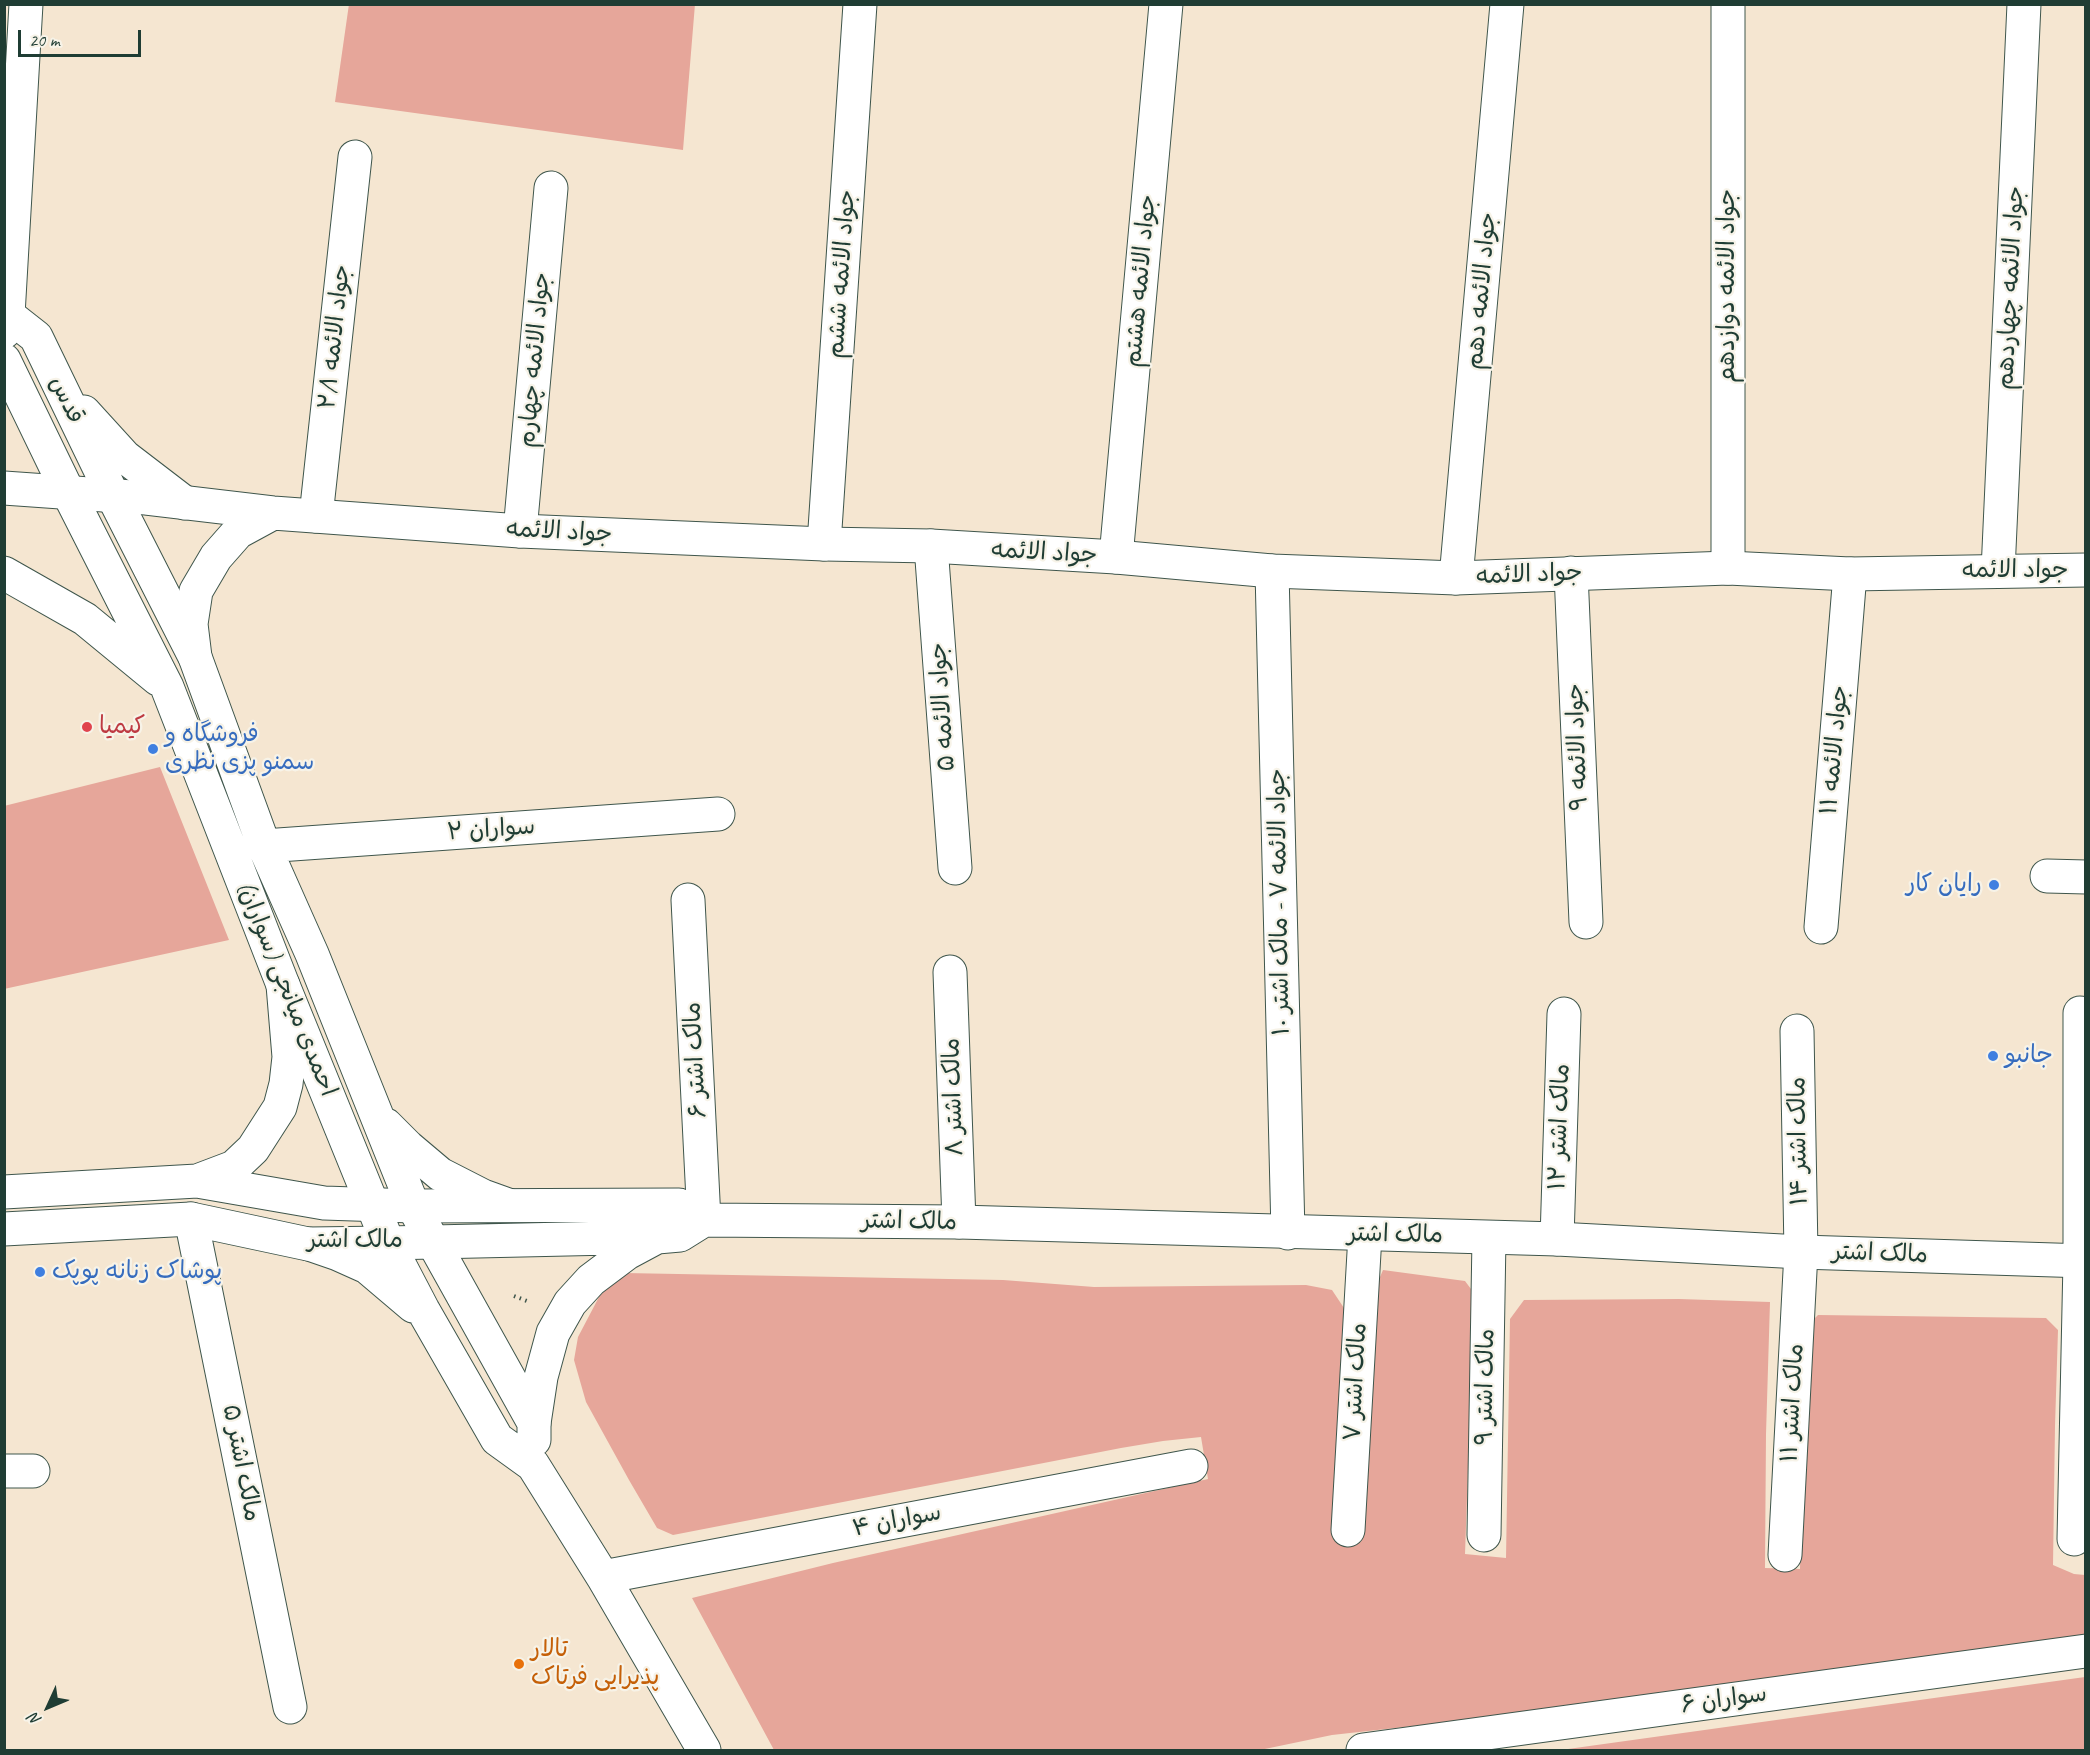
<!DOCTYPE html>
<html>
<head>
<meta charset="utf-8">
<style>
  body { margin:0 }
  #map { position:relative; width:2090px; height:1755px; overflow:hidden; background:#f5e6d1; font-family:Caveat,sans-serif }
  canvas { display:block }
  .frame { position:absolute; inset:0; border:6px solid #1f3d34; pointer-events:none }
  .north { position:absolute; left:18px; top:1677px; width:60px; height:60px; -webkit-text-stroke:4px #f7f3e8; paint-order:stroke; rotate:226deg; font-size:16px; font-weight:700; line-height:24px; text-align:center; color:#1f3d34 }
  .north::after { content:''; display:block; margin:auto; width:21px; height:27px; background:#1f3d34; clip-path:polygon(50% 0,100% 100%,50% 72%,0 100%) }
  .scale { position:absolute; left:18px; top:30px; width:123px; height:27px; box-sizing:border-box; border:3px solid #1f3d34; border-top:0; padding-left:8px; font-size:18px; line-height:21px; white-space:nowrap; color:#1f3d34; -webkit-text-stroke:4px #f7f3e8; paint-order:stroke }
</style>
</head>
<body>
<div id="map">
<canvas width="2090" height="1755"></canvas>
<div class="frame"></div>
<div class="north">N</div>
<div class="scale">20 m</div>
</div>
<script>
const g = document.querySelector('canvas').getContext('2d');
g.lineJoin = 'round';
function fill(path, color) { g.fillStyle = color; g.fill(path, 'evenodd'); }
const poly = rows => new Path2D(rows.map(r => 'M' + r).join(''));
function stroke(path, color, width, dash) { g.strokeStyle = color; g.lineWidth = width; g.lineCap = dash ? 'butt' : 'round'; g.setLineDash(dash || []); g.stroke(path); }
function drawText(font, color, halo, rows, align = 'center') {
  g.font = font + ' Caveat,"Playpen Sans Arabic",sans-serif'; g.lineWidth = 4.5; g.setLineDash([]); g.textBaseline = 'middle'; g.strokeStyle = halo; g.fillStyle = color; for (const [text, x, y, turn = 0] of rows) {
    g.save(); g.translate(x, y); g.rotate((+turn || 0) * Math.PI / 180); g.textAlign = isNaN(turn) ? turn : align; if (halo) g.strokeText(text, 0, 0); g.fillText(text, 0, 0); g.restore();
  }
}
fill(poly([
  [349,4,695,4,683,150,335,102],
  [160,767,229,940,4,989,4,806],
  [1383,1270,1465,1281,1474,1293,1465,1554,1506,1558,1510,1319,1524,1300,1679,1299,1770,1302,1766,1434,1765,1568,1800,1569,1803,1330,1818,1315,2046,1318,2058,1330,2055,1426,2053,1565,2074,1574,2085,1575,2085,1642,1594,1706,1332,1735,1260,1750,774,1750,692,1598,833,1563,1208,1479,1201,1437,1163,1441,1121,1448,673,1535,657,1528,629,1480,586,1402,574,1360,578,1337,600,1295,624,1273,1003,1280,1094,1287,1306,1285,1332,1290,1344,1308,1343,1410,1349,1541,1361,1542,1371,1298],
  [2085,1677,2085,1750,1568,1750,1568,1749]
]), '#e6a69a');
const minor = poly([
  [8,315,36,337,113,496,195,657,264,846,312,954,413,1206,534,1423,534,1440],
  [4,332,8,315,26,4],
  [4,360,68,492,167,687,283,985,388,1243,423,1310,497,1439,533,1465,603,1577,704,1750],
  [84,412,125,457,185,503],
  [316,516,355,157],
  [520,531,551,188],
  [824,544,860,4],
  [931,546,955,868],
  [1116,557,1166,4],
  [1728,568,1728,4],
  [1272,571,1288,1233],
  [1998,571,2024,4],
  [4,573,85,619,158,679],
  [1571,573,1586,922],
  [1456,578,1507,4],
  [264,846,718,814],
  [2047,876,2086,877],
  [688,900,704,1220],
  [1821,927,1850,574],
  [950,972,959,1222],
  [386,1125,408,1147,440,1174,483,1196,508,1205],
  [191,1219,290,1707],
  [1557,1239,1564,1014],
  [309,1244,338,1254,367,1267,413,1306],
  [4,1471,33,1471],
  [1348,1530,1365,1235],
  [1484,1535,1489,1238],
  [2074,1539,2080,1261,2080,1013],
  [1785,1555,1801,1252,1797,1031],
  [603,1577,1191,1466],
  [1363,1750,2086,1651]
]);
const major = poly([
  [4,321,8,315],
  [4,488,146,498,273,513,520,531,824,544,931,546,1116,557,1272,571,1456,578,1728,568,1850,574,2086,570],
  [195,657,191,624,196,591,216,557,238,532,273,513],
  [197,1181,234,1167,253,1149,280,1107,286,1084,289,1057,283,985],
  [4,1192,197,1181,324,1203,413,1206,679,1205,704,1220,959,1222,1557,1239,1801,1252,2086,1261],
  [4,1229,191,1219,308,1244,388,1243,657,1237,680,1235,704,1220],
  [534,1423,541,1377,553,1333,570,1303,591,1280,627,1253,655,1238]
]);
stroke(minor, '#3f564c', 35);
stroke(major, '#3f564c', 35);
stroke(poly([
  [514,1296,527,1301]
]), '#3f564c', 4, [1.5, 4.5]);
stroke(minor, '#fff', 33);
stroke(major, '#fff', 33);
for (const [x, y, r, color] of [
  [87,727,6,"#e0444e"],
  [153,749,6,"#3f7fe0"],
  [1994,885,6,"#3f7fe0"],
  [1993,1056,6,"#3f7fe0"],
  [40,1272,6,"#3f7fe0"],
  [519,1664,6,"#e8710a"]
]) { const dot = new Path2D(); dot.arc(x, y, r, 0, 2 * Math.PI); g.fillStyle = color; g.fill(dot); stroke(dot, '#f7f3e8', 2); }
drawText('24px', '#1f3d34', '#f7f3e8', [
  ["جواد الائمه ششم",842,274,-86],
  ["جواد الائمه هشتم",1141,281,-85],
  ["جواد الائمه دوازدهم",1728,286,-90],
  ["جواد الائمه چهاردهم",2011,288,-87],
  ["جواد الائمه دهم",1482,291,-85],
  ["جواد الائمه ۲/۱",335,337,-84],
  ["جواد الائمه چهارم",535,360,-85],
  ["قدس",66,400,64],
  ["جواد الائمه",559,532,3],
  ["جواد الائمه",1044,553,3],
  ["جواد الائمه",2015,571],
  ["جواد الائمه",1529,575,-2],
  ["جواد الائمه ۵",943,707,-94],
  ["جواد الائمه ۹",1578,747,-92],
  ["جواد الائمه ۱۱",1835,750,-85],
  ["سواران ۲",491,830,-4],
  ["جواد الائمه ۷ - مالک اشتر ۱۰",1280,902,-91],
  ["احمدی میانجی (سواران)",286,989,68],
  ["مالک اشتر ۶",696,1060,-93],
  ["مالک اشتر ۸",954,1097,-92],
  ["مالک اشتر ۱۲",1560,1127,-88],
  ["مالک اشتر ۱۴",1799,1141,-91],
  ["مالک اشتر",909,1222,1],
  ["مالک اشتر",1395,1235,1],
  ["مالک اشتر",355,1241],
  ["مالک اشتر",1880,1254,2],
  ["مالک اشتر ۷",1356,1382,-87],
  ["مالک اشتر ۹",1486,1387,-89],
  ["مالک اشتر ۱۱",1793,1403,-87],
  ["مالک اشتر ۵",241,1463,79],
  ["سواران ۴",897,1521,-11],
  ["سواران ۶",1724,1700,-8]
]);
drawText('24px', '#be3a42', '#f7f3e8', [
  ["کیمیا",99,727]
], 'left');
drawText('24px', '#366cbe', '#f7f3e8', [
  ["فروشگاه و",165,735],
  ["سمنو پزی نظری",165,763],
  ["رایان کار",1982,885,"right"],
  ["جانبو",2005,1056],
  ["پوشاک زنانه پوپک",52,1272]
], 'left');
drawText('24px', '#c56008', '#f7f3e8', [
  ["تالار",531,1650],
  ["پذیرایی فرتاک",531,1678]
], 'left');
</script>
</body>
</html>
